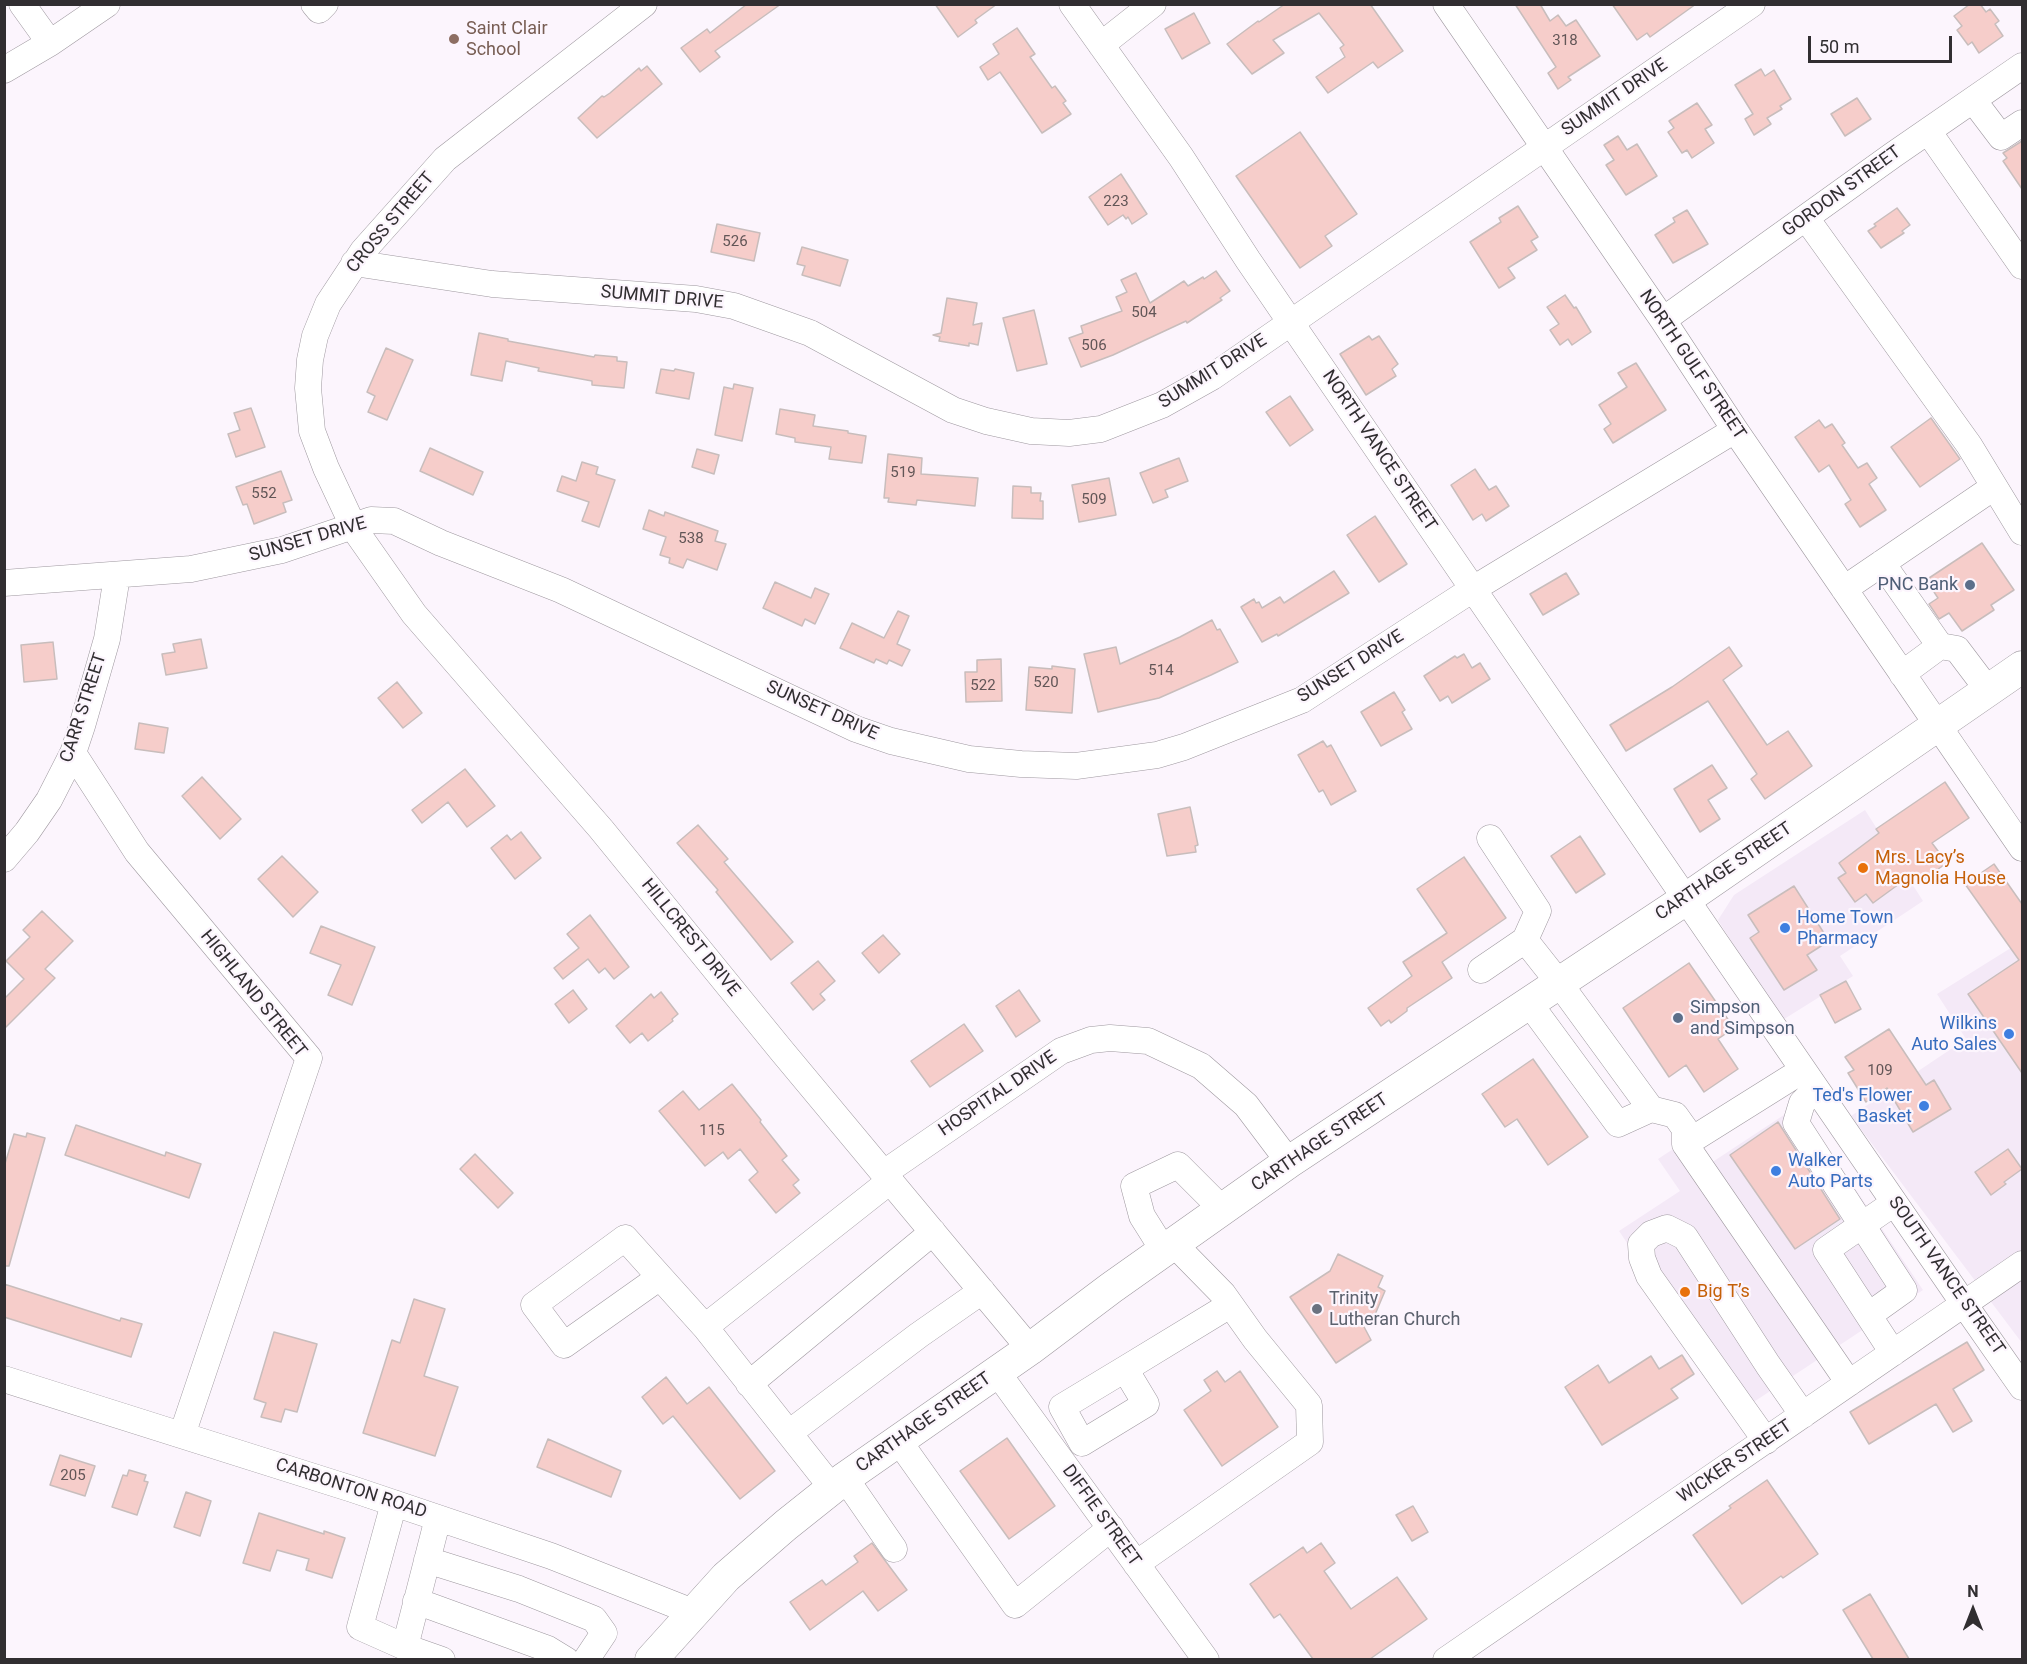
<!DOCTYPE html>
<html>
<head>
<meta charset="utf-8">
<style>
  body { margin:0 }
  #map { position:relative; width:2027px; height:1664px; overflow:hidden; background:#fcf5fd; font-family:Roboto,sans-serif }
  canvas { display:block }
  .frame { position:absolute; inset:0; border:6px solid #312e31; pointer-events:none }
  .north { position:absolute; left:1943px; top:1580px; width:60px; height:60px; -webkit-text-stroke:4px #fcf5fd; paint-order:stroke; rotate:0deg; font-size:16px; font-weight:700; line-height:24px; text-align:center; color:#312e31 }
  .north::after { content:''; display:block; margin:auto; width:21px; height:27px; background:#312e31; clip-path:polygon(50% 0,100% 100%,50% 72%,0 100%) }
  .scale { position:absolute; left:1808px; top:36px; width:144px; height:27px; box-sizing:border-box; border:3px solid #312e31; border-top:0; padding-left:8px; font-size:18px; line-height:21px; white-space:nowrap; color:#312e31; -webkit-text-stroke:4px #fcf5fd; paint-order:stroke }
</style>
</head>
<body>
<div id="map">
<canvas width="2027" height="1664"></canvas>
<div class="frame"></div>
<div class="north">N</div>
<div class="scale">50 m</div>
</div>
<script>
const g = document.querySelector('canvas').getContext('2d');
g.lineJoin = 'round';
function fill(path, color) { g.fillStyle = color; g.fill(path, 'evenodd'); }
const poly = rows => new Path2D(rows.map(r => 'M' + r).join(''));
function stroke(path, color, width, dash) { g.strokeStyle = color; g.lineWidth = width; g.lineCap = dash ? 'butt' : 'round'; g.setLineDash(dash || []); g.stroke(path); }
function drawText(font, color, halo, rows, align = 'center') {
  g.font = font + ' Roboto,sans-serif'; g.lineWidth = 4.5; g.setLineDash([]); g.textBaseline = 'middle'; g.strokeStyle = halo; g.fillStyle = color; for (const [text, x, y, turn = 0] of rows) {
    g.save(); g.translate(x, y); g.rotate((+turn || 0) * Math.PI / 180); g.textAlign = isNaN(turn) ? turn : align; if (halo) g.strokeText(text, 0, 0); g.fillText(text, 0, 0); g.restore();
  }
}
fill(poly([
  [1865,810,1923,901,1840,956,1853,976,1781,1021,1718,920,1734,895],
  [2022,941,2022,1343,1851,1116,1966,1039,1937,994],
  [1799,1105,1923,1290,1740,1411,1619,1231,1680,1191,1658,1159,1693,1136,1711,1163]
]), '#f4e9f7');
const building = poly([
  [747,4,781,4,715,51,720,57,700,72,681,48,707,29,710,33,747,4],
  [935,4,997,4,975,20,977,23,958,37,935,4],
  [1285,4,1370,4,1403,51,1378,68,1373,62,1328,93,1316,77,1345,57,1340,48,1344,45,1319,13,1273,40,1284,53,1252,74,1227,44,1258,21,1259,22,1285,4],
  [1515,4,1540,4,1550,21,1558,15,1566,26,1576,20,1600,56,1568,77,1571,80,1558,89,1548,73,1556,67,1515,4],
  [1612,4,1696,4,1650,37,1647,33,1637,40,1612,4],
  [1970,4,1980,4,1986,12,1990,9,1999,21,1995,24,2003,36,1979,53,1972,42,1968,45,1957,30,1962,26,1954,16,1970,4],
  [1194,13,1210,43,1182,59,1165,29,1194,13],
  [1017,28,1035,54,1030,57,1052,88,1055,86,1066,101,1063,103,1071,114,1042,133,1000,72,988,80,980,67,999,54,993,44,1017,28],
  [647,66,662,84,597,138,578,118,602,96,604,97,610,93,639,68,641,71,647,66],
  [1761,69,1765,76,1774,70,1791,99,1780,106,1782,109,1767,118,1771,124,1754,135,1745,119,1753,114,1735,85,1761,69],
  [1857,98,1871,119,1845,136,1831,114,1857,98],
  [1697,103,1712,125,1705,129,1714,143,1692,158,1687,150,1682,153,1668,132,1674,128,1669,121,1697,103],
  [1300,132,1357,214,1325,236,1332,246,1300,268,1236,176,1300,132],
  [1618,136,1627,150,1637,144,1657,176,1626,195,1606,165,1614,160,1604,145,1618,136],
  [2022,141,2022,189,2003,161,2007,158,2003,153,2022,141],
  [1121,174,1147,214,1132,224,1128,217,1126,219,1123,215,1108,225,1089,197,1121,174],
  [1518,206,1538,237,1531,241,1537,250,1508,268,1515,278,1499,288,1470,242,1501,222,1499,218,1518,206],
  [1897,208,1910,225,1902,231,1904,233,1881,248,1868,231,1876,226,1874,224,1897,208],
  [1687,210,1708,244,1673,263,1655,235,1675,222,1673,218,1687,210],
  [717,224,760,233,754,261,711,252,717,224],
  [802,247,848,260,840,286,802,275,805,266,797,264,802,247],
  [1216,271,1230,291,1220,298,1222,300,1187,323,1186,321,1113,355,1081,367,1069,338,1083,333,1081,326,1122,311,1116,297,1127,292,1121,280,1136,273,1150,303,1184,281,1188,286,1203,277,1204,279,1216,271],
  [1565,295,1574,308,1576,307,1591,332,1572,345,1568,339,1560,345,1550,330,1559,324,1547,307,1565,295],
  [947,298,977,303,973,325,982,323,978,345,969,343,969,346,939,341,940,337,933,335,941,333,947,298],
  [1034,310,1047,364,1017,371,1003,318,1034,310],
  [479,333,508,339,508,341,594,357,595,355,617,357,617,361,627,362,624,388,592,385,592,381,538,371,539,368,506,361,502,381,471,375,479,333],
  [1369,336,1372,340,1379,336,1398,364,1392,369,1396,376,1366,395,1340,354,1369,336],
  [386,348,413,360,387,420,368,412,375,396,367,392,386,348],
  [1636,363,1666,410,1613,443,1604,429,1611,424,1599,405,1627,387,1618,373,1636,363],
  [661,369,674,371,675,369,694,373,689,399,656,393,661,369],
  [734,384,753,388,742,441,715,435,724,387,733,389,734,384],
  [1290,396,1313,430,1290,446,1266,412,1290,396],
  [251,408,265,447,236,457,228,434,240,430,234,413,251,408],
  [780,409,815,415,813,426,848,431,848,433,866,436,862,463,829,459,831,447,795,442,795,438,776,434,780,409],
  [1931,418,1960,459,1920,487,1891,447,1931,418],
  [1819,420,1825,428,1832,424,1845,443,1842,445,1858,468,1867,463,1877,478,1869,484,1886,510,1860,527,1845,504,1851,500,1829,465,1819,472,1795,437,1819,420],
  [430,448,483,472,473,495,420,471,430,448],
  [697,449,719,455,714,474,692,467,697,449],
  [888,454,922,458,921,474,978,478,975,506,917,500,916,505,888,502,889,498,884,498,888,454],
  [1179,458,1188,481,1165,490,1168,497,1153,503,1140,473,1179,458],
  [582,462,598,467,596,474,615,480,599,527,582,521,589,502,557,491,562,476,576,481,582,462],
  [1475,469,1489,490,1496,486,1509,506,1486,521,1482,514,1473,520,1451,485,1475,469],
  [281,471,292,500,283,503,286,512,254,524,247,504,243,505,236,487,281,471],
  [1109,478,1116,515,1079,522,1072,485,1109,478],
  [1013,486,1031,487,1031,493,1041,493,1040,501,1043,501,1043,519,1012,518,1013,486],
  [649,510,664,516,665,512,718,531,715,541,726,544,717,570,687,559,683,568,669,563,670,558,660,555,666,537,643,529,649,510],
  [1375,516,1407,564,1379,582,1347,535,1375,516],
  [1982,543,2014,590,1991,605,1994,610,1962,631,1949,613,1939,619,1929,604,1938,598,1926,580,1982,543],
  [1334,571,1349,593,1278,636,1277,634,1262,642,1241,607,1254,599,1256,603,1259,602,1262,608,1280,597,1284,603,1334,571],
  [1566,573,1579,594,1543,615,1530,594,1566,573],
  [775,582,811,598,815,588,829,594,815,624,805,619,802,626,763,608,775,582],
  [898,611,909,616,897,644,910,650,902,666,889,660,887,664,876,659,874,663,840,648,852,623,884,638,898,611],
  [1212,620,1217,630,1220,629,1238,662,1211,675,1159,698,1098,712,1084,654,1116,647,1120,664,1180,637,1212,620],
  [201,639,207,668,166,675,162,654,175,652,173,644,201,639],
  [53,642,57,679,24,682,21,645,53,642],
  [1729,647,1742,666,1723,680,1767,745,1788,731,1812,766,1765,799,1751,779,1757,774,1708,701,1626,751,1610,725,1672,687,1729,647],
  [1464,654,1472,668,1480,663,1490,679,1452,703,1448,696,1440,701,1424,676,1455,656,1457,658,1464,654],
  [1001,659,1002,701,966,702,965,672,977,672,977,660,1001,659],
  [1052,666,1075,669,1072,713,1026,710,1029,667,1052,669,1052,666],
  [397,682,422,713,403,728,378,698,397,682],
  [1394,692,1405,710,1402,712,1412,729,1381,746,1361,712,1394,692],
  [139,723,168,728,164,753,135,749,139,723],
  [1323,741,1327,747,1331,745,1356,791,1331,805,1323,790,1319,792,1298,755,1323,741],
  [1712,765,1727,788,1708,800,1720,819,1700,832,1674,789,1712,765],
  [465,769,495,806,467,827,448,802,422,823,412,810,465,769],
  [202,777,241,819,220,839,182,796,202,777],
  [1945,782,1969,818,1932,843,1947,863,1916,884,1910,876,1873,903,1866,894,1855,902,1838,878,1846,873,1839,863,1879,833,1876,829,1945,782],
  [1190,807,1198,845,1195,846,1196,852,1167,856,1158,814,1190,807],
  [698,825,728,859,724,862,793,942,771,960,716,892,718,890,677,843,698,825],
  [521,832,541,858,515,879,491,848,507,835,511,840,521,832],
  [1580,836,1605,874,1576,893,1551,856,1580,836],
  [282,856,318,892,293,917,258,879,282,856],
  [1464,857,1506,918,1442,962,1452,978,1407,1008,1407,1011,1391,1023,1389,1020,1381,1026,1368,1008,1412,976,1403,962,1447,933,1417,889,1464,857],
  [1994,864,2022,904,2022,1073,1968,994,2019,960,1965,884,1994,864],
  [1794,886,1829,941,1807,955,1817,970,1784,990,1750,938,1759,932,1748,915,1794,886],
  [42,911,73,941,45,969,55,978,4,1029,4,999,24,979,6,961,30,937,23,930,42,911],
  [590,915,629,967,614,979,605,968,599,973,588,959,563,979,554,968,579,948,567,934,590,915],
  [321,926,375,947,352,1005,328,995,341,965,310,953,321,926],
  [883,935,900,954,879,973,862,953,883,935],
  [818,961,835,981,820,994,825,1000,813,1010,791,983,818,961],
  [1689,963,1734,1028,1718,1039,1738,1069,1704,1092,1686,1065,1669,1077,1623,1008,1689,963],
  [1846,981,1861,1009,1835,1023,1820,995,1846,981],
  [573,990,587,1009,569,1023,555,1004,573,990],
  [1019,990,1040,1021,1016,1037,996,1006,1019,990],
  [661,992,678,1014,672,1019,673,1021,648,1041,642,1033,630,1043,616,1026,651,994,654,998,661,992],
  [964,1024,983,1051,930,1087,911,1061,964,1024],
  [1889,1029,1926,1085,1934,1080,1951,1109,1913,1132,1887,1088,1866,1102,1848,1073,1854,1070,1845,1057,1889,1029],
  [1533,1059,1588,1137,1548,1165,1517,1119,1505,1127,1482,1094,1533,1059],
  [732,1084,761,1120,760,1122,787,1156,782,1160,799,1180,793,1185,800,1193,776,1213,749,1180,758,1172,740,1149,728,1159,723,1152,705,1166,659,1111,683,1091,699,1110,732,1084],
  [1778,1122,1840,1219,1795,1249,1730,1155,1778,1122],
  [76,1125,165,1156,166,1152,201,1164,189,1198,65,1155,76,1125],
  [27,1133,45,1138,9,1266,4,1266,4,1167,14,1134,26,1137,27,1133],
  [2008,1149,2022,1169,2004,1182,2006,1184,1991,1195,1975,1172,2008,1149],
  [475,1154,513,1193,498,1208,460,1169,475,1154],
  [1338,1254,1383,1276,1378,1287,1385,1291,1374,1317,1362,1323,1371,1340,1336,1363,1290,1297,1330,1271,1338,1254],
  [4,1284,120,1321,121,1318,142,1324,131,1357,4,1317,4,1284],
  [414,1299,445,1309,424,1376,458,1387,435,1456,363,1433,392,1340,400,1343,414,1299],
  [274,1332,317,1344,297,1412,285,1409,281,1422,261,1417,266,1403,254,1399,274,1332],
  [1967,1342,1984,1370,1953,1389,1972,1421,1953,1432,1936,1404,1869,1444,1850,1412,1967,1342],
  [1682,1355,1694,1374,1671,1389,1678,1398,1602,1445,1565,1387,1598,1365,1609,1383,1651,1356,1659,1369,1682,1355],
  [1217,1371,1225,1382,1240,1371,1278,1427,1222,1466,1184,1410,1211,1391,1204,1380,1217,1371],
  [666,1377,687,1404,709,1387,775,1471,740,1499,673,1416,663,1424,642,1397,666,1377],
  [1007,1438,1055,1506,1009,1539,960,1471,1007,1438],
  [548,1439,621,1471,611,1497,537,1467,548,1439],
  [60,1455,95,1466,85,1496,50,1485,60,1455],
  [129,1470,146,1475,144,1481,148,1482,137,1515,112,1507,123,1475,127,1476,129,1470],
  [1767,1480,1818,1554,1783,1578,1781,1576,1742,1604,1693,1535,1731,1508,1729,1506,1767,1480],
  [186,1492,211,1501,200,1536,174,1527,186,1492],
  [1413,1506,1428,1532,1412,1541,1396,1515,1413,1506],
  [259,1513,324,1534,324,1531,345,1538,332,1578,306,1570,309,1559,277,1550,270,1571,243,1563,259,1513],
  [872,1543,907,1590,878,1611,863,1591,810,1630,790,1602,822,1580,826,1585,858,1562,854,1556,872,1543],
  [1321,1543,1335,1563,1324,1571,1351,1609,1397,1577,1427,1619,1370,1659,1313,1659,1280,1614,1274,1618,1250,1584,1303,1547,1307,1553,1321,1543],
  [1870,1594,1909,1659,1873,1659,1843,1610,1870,1594]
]);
fill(building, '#f6cdca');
stroke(building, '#c8bdbc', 1.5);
const minor = poly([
  [22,4,50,43],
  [314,4,319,10,325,4],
  [644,4,445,159,363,251,328,304,315,336,310,360,308,388,312,431,326,468,355,530,414,614,601,829,781,1050,1030,1349],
  [1072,4,1181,157,1248,260,1473,589,1964,1304,2022,1387],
  [1446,4,1663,320,1735,430,2022,848],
  [1101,45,1153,4],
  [4,70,50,43,107,4],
  [1973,100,2001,137,2022,123],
  [1928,131,2022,266],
  [1806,218,1969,445,2022,532],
  [354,263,492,284,696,299,734,306,810,333,953,410,986,421,1031,431,1069,433,1101,429,1162,405,1212,377,1752,4],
  [1663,320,1893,155,2022,66],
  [1882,563,1940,646,1902,674],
  [4,583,191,569,282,550,371,520,394,521,441,543,561,590,856,729,891,741,969,759,1021,764,1076,766,1157,755,1184,747,1302,700,1473,589,1735,430],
  [1844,589,1994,487],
  [1940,646,1957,649,1988,690],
  [73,753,137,852,309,1058,182,1435],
  [1490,838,1538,911,1525,940,1559,983,1651,1109,1675,1115,1685,1129,1685,1144,1849,1383],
  [4,859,27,832,49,800,73,753,82,726,107,639,117,576],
  [1481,970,1525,940],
  [1529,1003,1618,1124,1651,1109],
  [1816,1089,1802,1103,1796,1123,1904,1290,1869,1315],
  [1685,1144,1803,1070],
  [884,1173,1061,1051,1091,1040,1110,1038,1148,1041,1201,1066,1246,1105,1289,1162],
  [1164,1251,1142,1216,1134,1186,1178,1165,1223,1210],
  [660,1277,564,1345,534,1305,625,1238,660,1277,705,1327],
  [1893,1353,1826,1250,1894,1203],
  [1125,1369,1146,1404,1082,1443,1062,1407,1125,1369,1230,1305],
  [997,1372,1206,1660],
  [4,1379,352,1489,551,1556,693,1612],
  [749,1384,933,1232],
  [789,1433,919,1335,982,1291],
  [898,1440,1015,1605,1111,1528],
  [1766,1441,1649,1276,1642,1258,1641,1244,1651,1234,1667,1228,1685,1237,1768,1365,1803,1415],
  [845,1478,894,1549],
  [833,1489,705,1327,890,1181],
  [394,1503,360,1627,405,1647,442,1660],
  [427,1560,519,1589,594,1619,604,1633,586,1660],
  [1136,1564,1310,1442,1309,1405,1255,1339,1223,1294,1174,1244],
  [416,1601,548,1649,566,1660],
  [405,1647,438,1518],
  [1446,1660,2022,1264]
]);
const major = poly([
  [651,1660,726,1577,786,1525,845,1478,1030,1349,1111,1288,1289,1162,1686,899,2022,667]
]);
stroke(minor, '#9e989f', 27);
stroke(major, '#9e989f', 33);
stroke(minor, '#fff', 26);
stroke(major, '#fff', 32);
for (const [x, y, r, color] of [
  [454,39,6,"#8d6e63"],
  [1970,585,6,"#5c6f8a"],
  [1863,868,6,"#e8710a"],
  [1785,928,6,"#3f7fe0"],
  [1678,1018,6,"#5c6f8a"],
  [2009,1034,6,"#3f7fe0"],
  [1924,1106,6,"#3f7fe0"],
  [1776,1171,6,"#3f7fe0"],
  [1685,1292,6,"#e8710a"],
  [1317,1309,6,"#6b7280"]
]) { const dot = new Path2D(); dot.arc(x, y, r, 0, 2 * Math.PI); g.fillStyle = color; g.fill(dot); stroke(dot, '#fcf5fd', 2); }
drawText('15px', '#625657', null, [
  ["318",1565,41],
  ["223",1116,202],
  ["526",735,242],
  ["504",1144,313],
  ["506",1094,346],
  ["519",903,473],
  ["552",264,494],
  ["509",1094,500],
  ["538",691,539],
  ["514",1161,671],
  ["520",1046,683],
  ["522",983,686],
  ["109",1880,1071],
  ["115",712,1131],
  ["205",73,1476]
]);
drawText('18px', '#785e54', '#fcf5fd', [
  ["Saint Clair",466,29],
  ["School",466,50]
], 'left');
drawText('18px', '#312e31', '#fcf5fd', [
  ["SUMMIT DRIVE",1615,98,-34],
  ["GORDON STREET",1842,192,-36],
  ["CROSS STREET",391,223,-50],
  ["SUMMIT DRIVE",662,298,5],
  ["NORTH GULF STREET",1692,365,56],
  ["SUMMIT DRIVE",1213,372,-32],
  ["NORTH VANCE STREET",1379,451,56],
  ["SUNSET DRIVE",308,540,-16],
  ["SUNSET DRIVE",1351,667,-32],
  ["CARR STREET",84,708,-72],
  ["SUNSET DRIVE",822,711,24],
  ["CARTHAGE STREET",1724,872,-34],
  ["HILLCREST DRIVE",690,938,51],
  ["HIGHLAND STREET",253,994,51],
  ["HOSPITAL DRIVE",998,1094,-34],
  ["CARTHAGE STREET",1320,1143,-34],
  ["SOUTH VANCE STREET",1946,1276,55],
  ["CARTHAGE STREET",924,1423,-35],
  ["WICKER STREET",1735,1462,-34],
  ["CARBONTON ROAD",351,1489,18],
  ["DIFFIE STREET",1101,1516,54]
]);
drawText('18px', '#4e5e75', '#fcf5fd', [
  ["PNC Bank",1958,585],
  ["Simpson",1690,1008,"left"],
  ["and Simpson",1690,1029,"left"]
], 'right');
drawText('18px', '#c56008', '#fcf5fd', [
  ["Mrs. Lacy’s",1875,858],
  ["Magnolia House",1875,879],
  ["Big T’s",1697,1292]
], 'left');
drawText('18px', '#366cbe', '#fcf5fd', [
  ["Home Town",1797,918],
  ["Pharmacy",1797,939],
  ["Wilkins",1997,1024,"right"],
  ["Auto Sales",1997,1045,"right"],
  ["Ted's Flower",1912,1096,"right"],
  ["Basket",1912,1117,"right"],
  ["Walker",1788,1161],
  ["Auto Parts",1788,1182]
], 'left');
drawText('18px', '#5b616d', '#fcf5fd', [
  ["Trinity",1329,1299],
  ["Lutheran Church",1329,1320]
], 'left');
</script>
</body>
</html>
